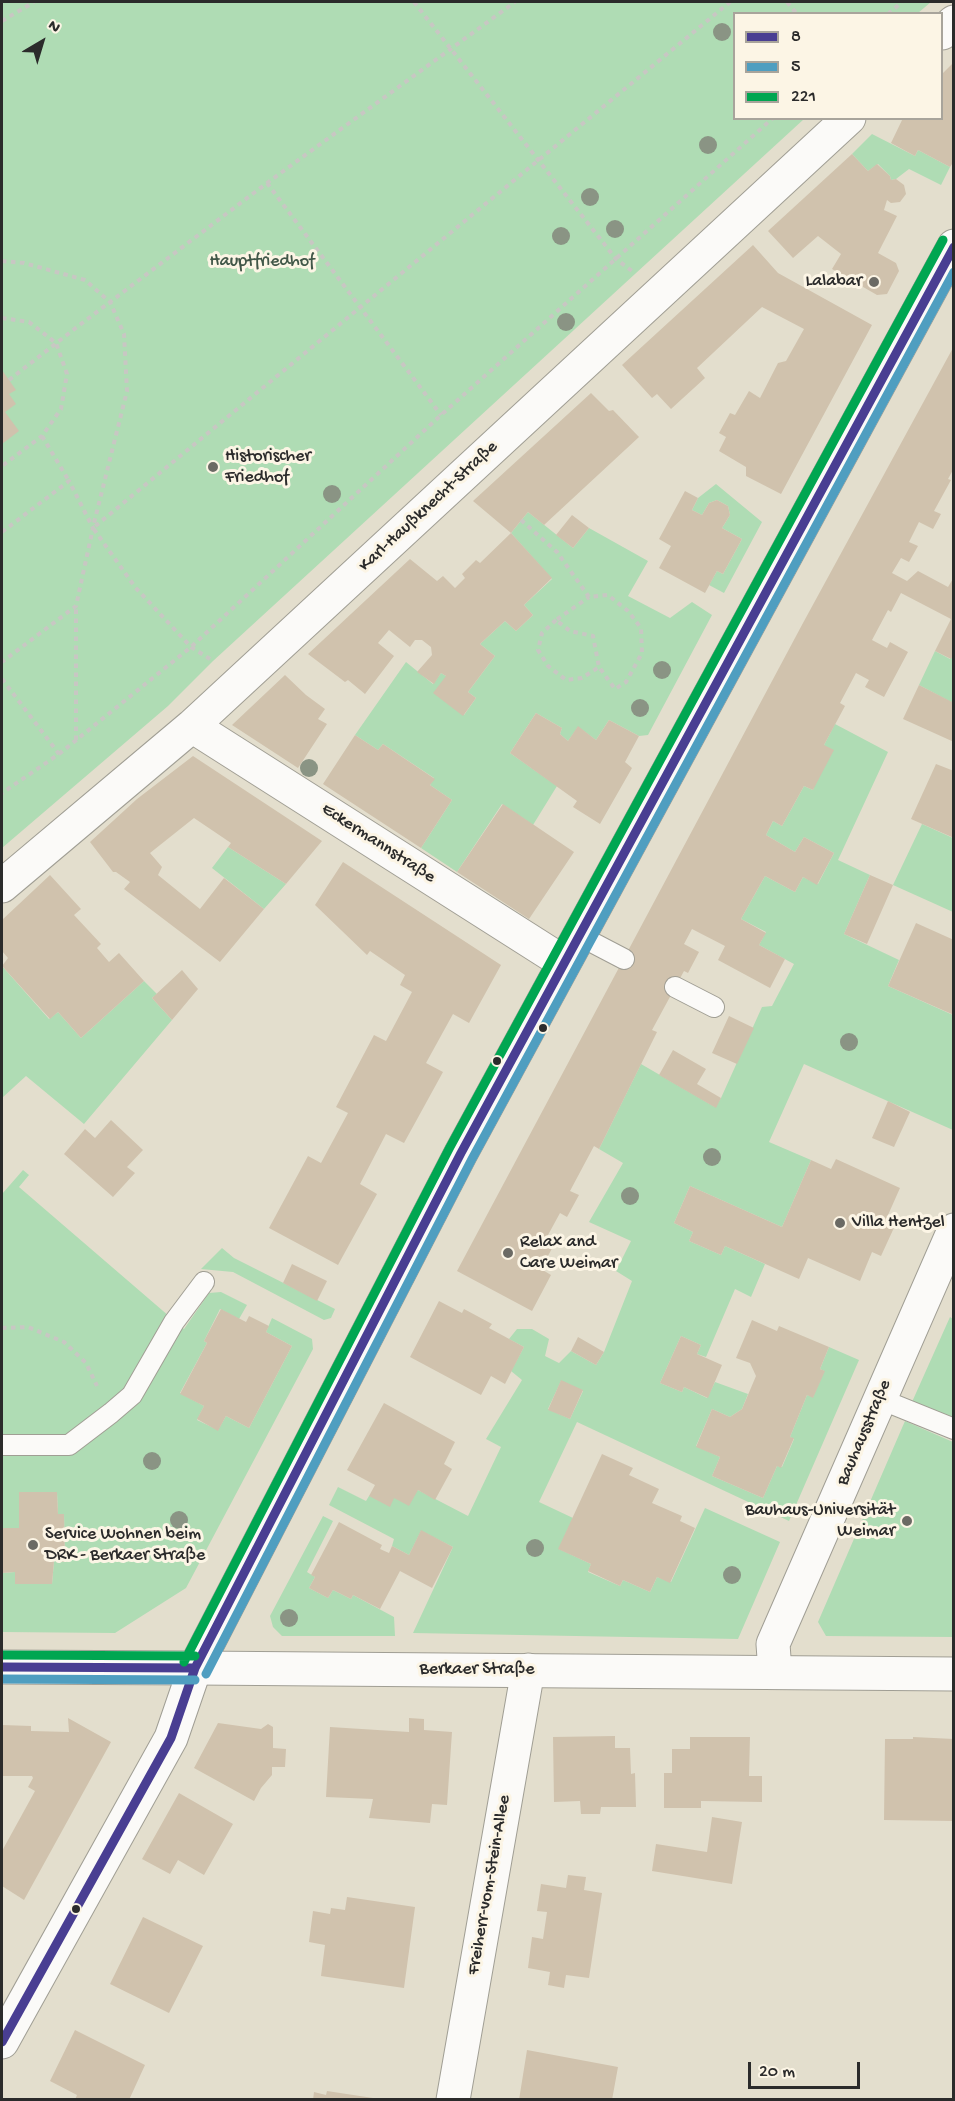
<!DOCTYPE html>
<html>
<head>
<meta charset="utf-8">
<style>
  body { margin:0 }
  #map { position:relative; width:955px; height:2101px; overflow:hidden; background:#e3decd; font-family:"Gochi Hand",sans-serif }
  canvas { display:block }
  .frame { position:absolute; inset:0; border:3px solid #2b2b2b; pointer-events:none }
  .legend { position:absolute; left:733px; top:12px; width:210px; height:108px; box-sizing:border-box; background:#fcf5e5; border:2px solid #a8a49b; margin:0; padding:8px 10px; list-style:none; font-size:18px; color:#2b2b2b }
  .legend li { display:flex; align-items:center; gap:12px; height:30px }
  .legend b { width:30px; border:2px solid #a8a49b }
  .north { position:absolute; left:12px; top:12px; width:60px; height:60px; -webkit-text-stroke:4px #fcf5e5; paint-order:stroke; rotate:38deg; font-size:16px; font-weight:700; line-height:24px; text-align:center; color:#2b2b2b }
  .north::after { content:''; display:block; margin:auto; width:21px; height:27px; background:#2b2b2b; clip-path:polygon(50% 0,100% 100%,50% 72%,0 100%) }
  .scale { position:absolute; left:748px; top:2062px; width:112px; height:27px; box-sizing:border-box; border:3px solid #2b2b2b; border-top:0; padding-left:8px; font-size:18px; line-height:21px; white-space:nowrap; color:#2b2b2b; -webkit-text-stroke:4px #fcf5e5; paint-order:stroke }
</style>
</head>
<body>
<div id="map">
<canvas width="955" height="2101"></canvas>
<div class="frame"></div>
<ul class="legend">
<li><b style="height:8px;background:#493e92"></b>8</li>
<li><b style="height:8px;background:#4f9ec0"></b>5</li>
<li><b style="height:8px;background:#00a651"></b>221</li>
</ul>
<div class="north">N</div>
<div class="scale">20 m</div>
</div>
<script>
const g = document.querySelector('canvas').getContext('2d');
g.lineJoin = 'round';
function fill(path, color) { g.fillStyle = color; g.fill(path, 'evenodd'); }
const poly = rows => new Path2D(rows.map(r => 'M' + r).join(''));
function stroke(path, color, width, dash) { g.strokeStyle = color; g.lineWidth = width; g.lineCap = dash ? 'butt' : 'round'; g.setLineDash(dash || []); g.stroke(path); }
function drawText(font, color, halo, rows, align = 'center') {
  g.font = font + ' "Gochi Hand",sans-serif'; g.lineWidth = 6; g.setLineDash([]); g.textBaseline = 'middle'; g.strokeStyle = halo; g.fillStyle = color; for (const [text, x, y, turn = 0] of rows) {
    g.save(); g.translate(x, y); g.rotate((+turn || 0) * Math.PI / 180); g.textAlign = isNaN(turn) ? turn : align; if (halo) g.strokeText(text, 0, 0); g.fillText(text, 0, 0); g.restore();
  }
}
fill(poly([
  [2,2,931,2,918,13,734,14,734,118,804,119,213,661,168,706,2,848],
  [872,134,915,156,918,150,950,167,941,185,909,169,896,179,891,180,890,176,878,164,868,171,852,154],
  [716,484,762,522,724,593,709,585,717,571,723,574,742,539,722,528,730,515,728,506,717,500,709,503,702,515,692,510,698,498],
  [528,512,573,548,589,528,648,561,628,596,670,618,692,602,712,615,648,735,639,736,609,720,596,740,578,727,568,741,560,734,562,728,536,713,510,753,557,786,533,825,502,804,457,872,421,848,452,800,430,785,434,778,383,744,378,750,355,735,406,662,433,684,441,673,446,676,464,715,476,698,468,692,495,656,480,644,505,621,516,631,533,615,524,605,552,579,511,533],
  [935,651,950,659,953,654,953,703,919,685],
  [835,724,888,752,838,860,870,875,844,934,899,960,888,986,953,1015,953,1130,804,1064,769,1142,811,1160,782,1227,690,1186,674,1223,693,1232,689,1241,721,1255,725,1246,765,1264,751,1297,735,1289,706,1357,697,1354,701,1345,681,1336,660,1383,682,1392,684,1387,707,1398,715,1382,748,1394,742,1409,730,1417,712,1409,696,1446,720,1457,712,1476,763,1498,777,1466,782,1467,794,1439,790,1437,807,1395,813,1397,824,1371,820,1369,829,1347,859,1360,789,1521,577,1422,539,1502,573,1518,559,1549,591,1564,588,1572,620,1586,623,1580,650,1592,657,1577,671,1582,705,1508,780,1542,738,1639,413,1633,453,1547,421,1531,409,1555,392,1546,394,1539,329,1505,338,1487,366,1501,369,1496,394,1498,418,1490,468,1516,501,1447,486,1439,522,1380,511,1371,524,1347,509,1339,517,1329,532,1329,549,1339,545,1356,559,1363,571,1351,596,1365,604,1352,632,1281,616,1271,631,1241,589,1222,623,1163,599,1149,641,1064,715,1107,721,1098,762,1007,772,1006,794,964,759,945,766,932,741,919,765,876,795,892,803,877,818,884,834,853,804,837,795,852,766,835,773,821,782,826,804,786,813,790,824,745],
  [561,1381,583,1391,570,1419,548,1409],
  [922,824,953,838,953,912,893,885],
  [228,847,286,884,264,909,212,868],
  [2,966,49,1019,58,1012,81,1038,144,981,157,994,152,998,172,1020,84,1124,26,1076,2,1098],
  [23,1170,29,1175,19,1187,184,1329,209,1293,221,1292,247,1305,239,1319,220,1309,204,1341,207,1343,180,1393,204,1406,197,1420,218,1430,226,1416,249,1428,292,1346,266,1332,272,1318,312,1339,313,1349,186,1588,115,1633,2,1632,2,1573,15,1572,15,1584,52,1584,54,1561,65,1561,64,1515,58,1514,57,1493,19,1492,19,1528,2,1528,2,1194],
  [222,1248,234,1258,335,1309,331,1318,324,1320,233,1272,201,1269],
  [950,1317,953,1319,953,1419,912,1402],
  [905,1421,953,1442,953,1637,826,1636,818,1622],
  [323,1516,333,1521,307,1572,315,1577,309,1588,328,1598,333,1590,351,1599,353,1595,394,1617,395,1636,282,1636,273,1627,270,1616]
]), '#afdcb4');
fill(poly([
  [954,62,954,161,950,167,918,150,915,156,891,143,903,118,942,118,942,74],
  [852,154,868,171,877,164,890,176,891,180,896,179,904,185,906,194,900,202,891,203,887,200,884,210,897,216,878,253,896,263,899,271,887,294,877,295,832,269,841,254,818,236,793,258,768,231],
  [753,245,778,273,872,325,781,494,746,476,746,467,719,451,726,437,719,433,730,413,735,415,749,391,760,398,778,363,786,361,804,329,762,307,697,368,705,378,671,409,657,394,652,398,622,365],
  [954,346,954,468,948,479,951,480,934,511,941,514,933,529,919,522,909,542,918,546,909,562,901,558,892,573,907,581,918,571,948,587,954,577,954,654,951,659,935,651,951,619,901,593,891,612,888,610,872,640,887,648,890,642,908,652,884,697,865,687,869,680,856,673,840,703,845,706,824,745,834,750,813,790,804,786,782,826,773,821,766,835,795,852,804,837,834,853,817,885,803,877,795,892,765,876,741,919,766,933,759,945,785,959,770,988,718,960,725,946,692,929,684,944,699,952,688,973,684,971,652,1030,657,1032,599,1149,594,1146,570,1191,579,1195,567,1217,560,1213,548,1235,557,1239,541,1269,551,1275,532,1311,457,1271,803,623],
  [2,370,16,390,9,394,16,404,5,412,19,431,2,444],
  [591,393,609,411,613,410,639,437,544,525,528,512,511,533,473,501],
  [685,491,698,498,692,510,702,515,709,503,717,500,728,506,730,515,722,528,742,539,723,574,717,571,705,593,659,568,671,546,659,539],
  [572,515,589,528,573,548,556,535],
  [511,533,552,578,524,605,533,615,516,631,505,621,480,644,495,656,468,692,476,698,463,716,433,693,446,676,441,673,434,684,417,672,432,655,431,647,422,640,415,640,410,647,389,630,378,643,394,656,365,694,348,680,345,682,308,654,410,559,437,581,443,576,455,588,465,578,462,574,476,560,480,563],
  [285,675,306,695,325,709,318,719,327,724,298,768,232,725],
  [919,685,954,703,954,742,903,719],
  [536,713,562,728,560,734,568,741,578,726,596,740,609,720,639,736,625,762,632,768,600,824,573,807,577,801,510,753],
  [355,735,378,750,383,744,435,779,430,785,452,800,421,848,323,784],
  [193,756,322,841,286,884,228,847,231,843,194,818,150,853,162,867,158,875,200,909,224,878,264,909,220,962,124,889,130,882,116,872,113,872,90,842,137,799],
  [936,764,954,771,954,838,911,819],
  [503,804,574,852,529,919,457,872],
  [343,862,501,965,469,1023,453,1014,426,1063,443,1072,404,1143,386,1134,360,1184,377,1194,338,1265,269,1228,308,1156,321,1163,348,1113,336,1107,374,1035,386,1041,412,992,400,985,405,975,370,951,367,955,315,905],
  [50,875,81,909,74,915,101,944,97,948,109,962,119,953,144,981,81,1038,58,1012,50,1019,2,966,8,958,2,951,2,920],
  [870,875,893,885,867,944,844,934],
  [916,923,954,940,954,1015,888,986],
  [182,970,198,989,172,1020,152,998],
  [729,1016,754,1028,737,1064,712,1053],
  [673,1050,706,1069,697,1084,721,1098,716,1108,659,1075],
  [888,1101,910,1112,894,1147,872,1138],
  [111,1120,143,1150,127,1167,135,1173,113,1197,64,1154,85,1129,95,1138],
  [836,1159,900,1188,888,1215,898,1219,881,1256,872,1252,860,1281,808,1258,799,1279,725,1246,721,1255,689,1241,693,1232,674,1223,690,1186,782,1227,811,1160,831,1169],
  [292,1264,327,1281,317,1301,283,1283],
  [439,1301,462,1313,464,1309,492,1324,489,1328,524,1347,505,1384,491,1376,481,1395,410,1357],
  [221,1309,246,1322,249,1316,269,1326,266,1332,292,1346,249,1428,226,1416,218,1431,197,1419,204,1406,180,1394,207,1343,204,1341],
  [752,1320,777,1331,779,1326,829,1347,820,1369,825,1371,813,1398,807,1395,790,1437,794,1438,781,1468,777,1466,763,1498,712,1476,720,1457,696,1447,712,1409,730,1417,742,1409,756,1376,750,1363,736,1358],
  [681,1336,701,1345,697,1354,722,1365,708,1398,684,1387,682,1392,660,1383],
  [578,1337,604,1352,596,1365,571,1351],
  [561,1380,583,1390,570,1419,548,1410],
  [384,1403,455,1442,444,1464,452,1469,435,1500,418,1490,409,1506,394,1498,390,1507,369,1496,375,1485,347,1470],
  [602,1454,633,1468,629,1475,659,1489,652,1503,682,1516,680,1521,695,1528,670,1583,657,1577,650,1592,623,1580,620,1586,588,1571,591,1564,558,1549],
  [19,1492,57,1492,58,1514,64,1514,65,1562,54,1561,52,1584,15,1584,15,1572,2,1573,2,1528,19,1528],
  [339,1522,382,1545,380,1549,389,1553,392,1546,409,1555,421,1530,453,1547,432,1588,400,1571,380,1609,353,1595,351,1599,333,1590,328,1598,309,1588,315,1577,311,1575],
  [68,1718,111,1742,24,1900,2,1886,2,1851,35,1791,28,1787,33,1778,32,1776,2,1776,2,1725,31,1726,31,1731,69,1732],
  [409,1718,424,1719,424,1730,452,1732,447,1805,432,1804,430,1823,369,1818,373,1799,326,1797,330,1727,409,1732],
  [218,1723,261,1729,268,1724,273,1727,273,1748,286,1749,285,1767,272,1767,272,1775,261,1788,254,1801,194,1768],
  [615,1736,615,1748,630,1748,631,1774,635,1773,636,1807,601,1807,600,1814,581,1814,580,1801,554,1802,553,1737],
  [690,1737,750,1737,749,1776,762,1776,762,1802,701,1801,701,1808,664,1808,664,1773,672,1773,672,1749,690,1749],
  [913,1737,954,1739,954,1821,884,1820,885,1739,913,1739],
  [179,1793,233,1824,204,1875,178,1860,170,1874,142,1859],
  [712,1817,742,1822,732,1884,652,1871,656,1844,707,1852],
  [568,1875,586,1877,584,1890,602,1893,589,1978,566,1975,564,1988,548,1985,550,1972,528,1968,532,1937,543,1939,547,1912,537,1911,541,1884,566,1888],
  [347,1897,415,1907,404,1988,321,1976,325,1945,309,1942,313,1911,330,1914,331,1908,345,1910],
  [143,1917,203,1946,169,2013,110,1984],
  [75,2030,145,2065,129,2100,75,2100,77,2095,50,2081],
  [527,2050,618,2067,612,2100,519,2100],
  [327,2091,373,2098,373,2100,313,2100,314,2092,326,2095]
]), '#d0c2ad');
const service = poly([
  [578,935,624,959],
  [675,987,714,1007],
  [880,1399,954,1429],
  [2,1445,69,1445,111,1413,132,1395,174,1322,204,1282]
]);
const minor = poly([
  [942,33,954,22],
  [192,726,563,962],
  [2,886,192,726,849,118],
  [775,1672,773,1644,954,1230],
  [2,2042,171,1738,195,1668],
  [453,2100,528,1670]
]);
const tertiary = poly([
  [954,246,461,1153,195,1668,954,1674]
]);
const secondary = poly([
  [2,1667,195,1668]
]);
stroke(service, '#a09e94', 22);
stroke(minor, '#a09e94', 35);
stroke(tertiary, '#a09e94', 35);
stroke(secondary, '#a09e94', 35);
stroke(poly([
  [414,2,616,259,632,271],
  [787,2,797,14],
  [888,14,902,2],
  [2,21,34,2],
  [267,183,441,415],
  [2,261,24,263,85,280,110,302,124,334,127,391,93,527],
  [2,318,29,322,56,343,67,374,61,409,42,436,2,466],
  [9,380,77,327,267,183,515,2],
  [42,436,69,481],
  [521,520,557,552,589,597,608,595,628,611,641,628,642,653,626,682,615,689,599,667,593,636,570,631,556,620,589,597],
  [2,532,69,481,93,528,76,606,2,662],
  [556,620,542,633,538,650,548,666,566,680,582,678,599,667],
  [210,659,191,647,135,587,93,528,730,2],
  [2,679,59,754,2,793],
  [76,740,76,606],
  [59,754,191,647,441,415,773,118],
  [2,1328,28,1327,64,1342,86,1363,97,1386]
]), '#c8c7c3', 4, [4.5, 4.5]);
stroke(service, '#fbfaf8', 20);
stroke(minor, '#fbfaf8', 33);
stroke(tertiary, '#fbfaf8', 33);
stroke(secondary, '#fbfaf8', 33);
stroke(poly([
  [2,1667,195,1668],
  [2,2042,171,1738,195,1668,461,1153,954,247]
]), '#493e92', 9);
stroke(poly([
  [206,1674,472,1159,954,272],
  [2,1679,195,1680]
]), '#4f9ec0', 9);
stroke(poly([
  [2,1655,195,1656],
  [184,1662,450,1147,943,240]
]), '#00a651', 9);
g.fillStyle = '#8a9484';
for (const [x, y] of [
  [722,32],
  [708,145],
  [590,197],
  [615,229],
  [561,236],
  [566,322],
  [332,494],
  [662,670],
  [640,708],
  [309,768],
  [849,1042],
  [712,1157],
  [630,1196],
  [152,1461],
  [179,1520],
  [535,1548],
  [732,1575],
  [289,1618]
]) { g.beginPath(); g.arc(x, y, 9, 0, 2 * Math.PI); g.fill(); }
for (const [x, y, r, color] of [
  [874,282,6,"#6b6a64"],
  [213,467,6,"#6b6a64"],
  [543,1028,5,"#2b2b2b"],
  [497,1061,5,"#2b2b2b"],
  [840,1223,6,"#6b6a64"],
  [508,1253,6,"#6b6a64"],
  [907,1521,6,"#6b6a64"],
  [33,1545,6,"#6b6a64"],
  [76,1909,5,"#2b2b2b"]
]) { const dot = new Path2D(); dot.arc(x, y, r, 0, 2 * Math.PI); g.fillStyle = color; g.fill(dot); stroke(dot, '#fcf5e5', 2); }
drawText('18px', '#415748', '#fcf5e5', [
  ["Hauptfriedhof",262,262]
]);
drawText('18px', '#2b2b2b', '#fcf5e5', [
  ["Lalabar",862,282,"right"],
  ["Historischer",225,457],
  ["Friedhof",225,478],
  ["Villa Hentzel",852,1223],
  ["Relax and",520,1243],
  ["Care Weimar",520,1264],
  ["Bauhaus-Universität",895,1511,"right"],
  ["Weimar",895,1532,"right"],
  ["Service Wohnen beim",45,1535],
  ["DRK - Berkaer Straße",45,1556]
], 'left');
drawText('18px', '#2b2b2b', '#fcf5e5', [
  ["Karl-Haußknecht-Straße",429,507,-43],
  ["Eckermannstraße",378,844,33],
  ["Bauhausstraße",865,1433,-67],
  ["Berkaer Straße",477,1670],
  ["Freiherr-vom-Stein-Allee",490,1885,-80]
]);
</script>
</body>
</html>
